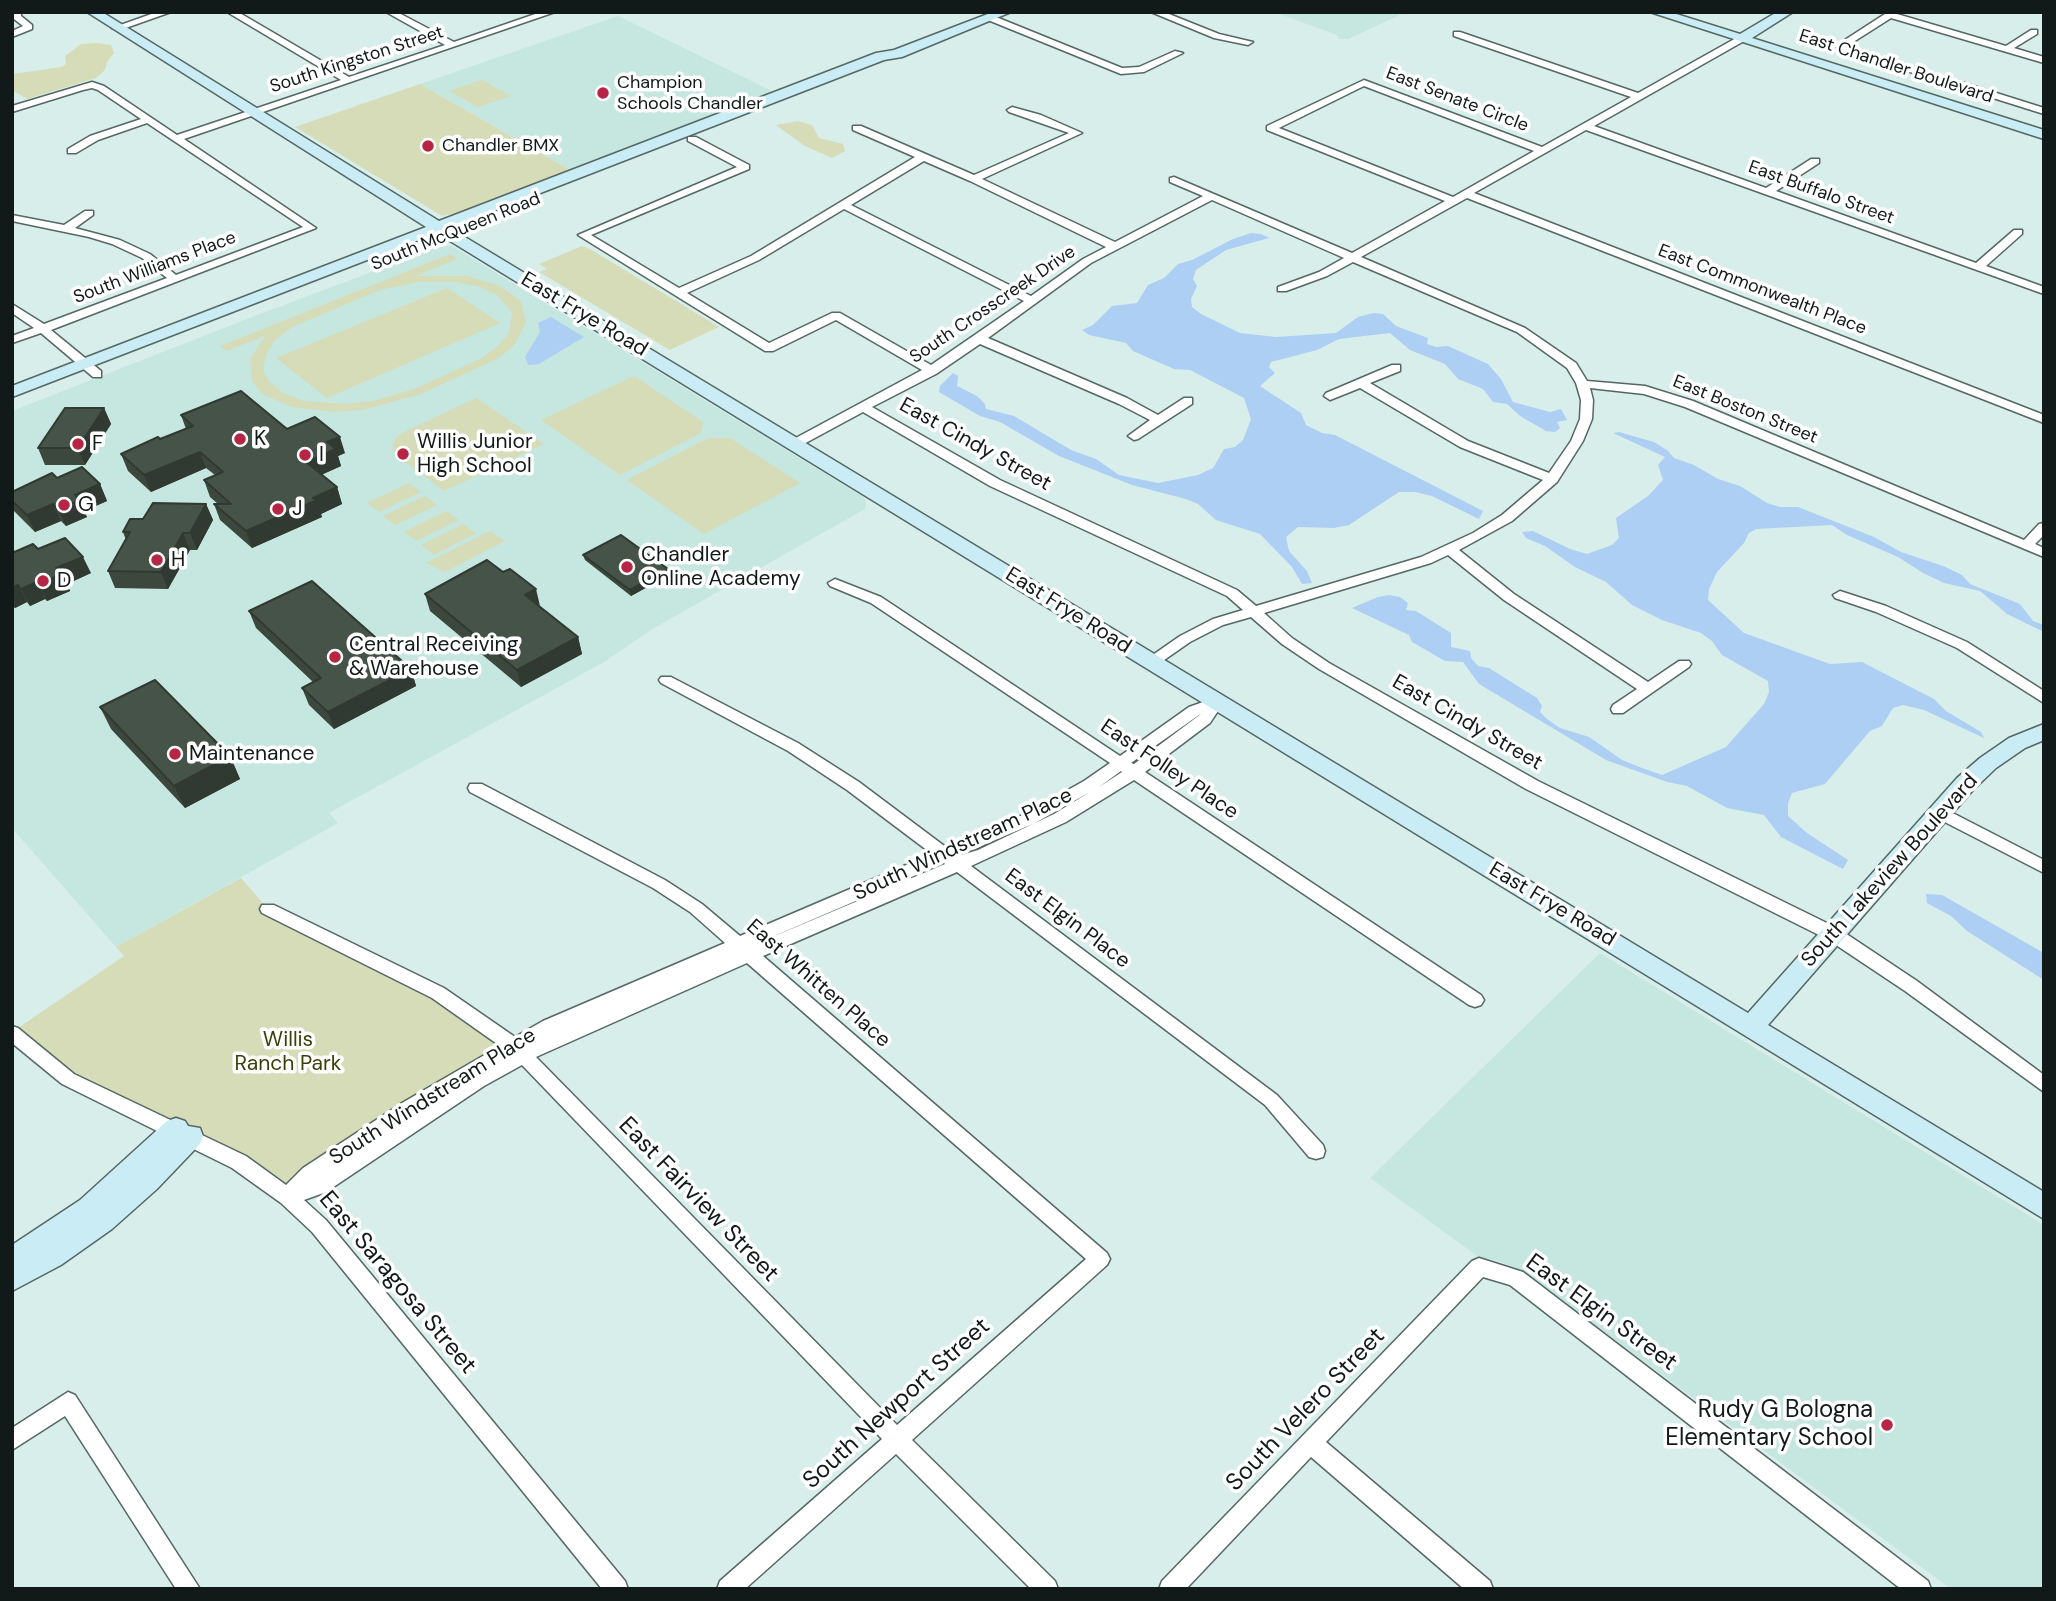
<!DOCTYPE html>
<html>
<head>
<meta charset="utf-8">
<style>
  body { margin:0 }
  #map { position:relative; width:2056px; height:1601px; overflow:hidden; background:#d8eeea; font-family:"DM Sans",sans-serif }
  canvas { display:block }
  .frame { position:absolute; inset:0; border:14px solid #121a19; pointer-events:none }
</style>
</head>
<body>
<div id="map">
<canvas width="2056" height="1601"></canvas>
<div class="frame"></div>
</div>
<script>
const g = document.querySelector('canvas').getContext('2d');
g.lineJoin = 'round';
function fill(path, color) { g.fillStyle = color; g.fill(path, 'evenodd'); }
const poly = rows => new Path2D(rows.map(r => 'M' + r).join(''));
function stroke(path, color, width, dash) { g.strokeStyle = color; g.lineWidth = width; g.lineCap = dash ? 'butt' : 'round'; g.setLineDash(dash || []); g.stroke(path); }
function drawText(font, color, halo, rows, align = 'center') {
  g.font = font + ' "DM Sans",sans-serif'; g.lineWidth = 7; g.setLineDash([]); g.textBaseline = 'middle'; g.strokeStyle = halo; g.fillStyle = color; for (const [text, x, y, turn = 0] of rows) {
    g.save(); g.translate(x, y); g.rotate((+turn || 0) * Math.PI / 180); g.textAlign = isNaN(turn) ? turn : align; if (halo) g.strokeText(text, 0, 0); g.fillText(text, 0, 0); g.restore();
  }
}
fill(poly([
  [1274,12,1406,12,1348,39,1339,39,1337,35],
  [618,16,774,92,572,171,420,84],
  [452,246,863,497,866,501,865,509,654,628,604,662,329,813,338,823,116,947,12,828,12,411,252,317,438,247],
  [1600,953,2044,1225,2044,1589,1951,1589,1519,1269,1496,1260,1480,1258,1370,1178]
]), '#c6e6e0');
fill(poly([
  [97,43,111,45,114,53,107,62,105,70,96,78,27,99,12,90,12,74,62,67,66,64,65,56,81,44],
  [482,80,511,96,478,107,449,91],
  [420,84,572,171,462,212,442,216,295,127],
  [798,121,812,125,819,138,843,144,845,151,832,158,805,146,776,125],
  [582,246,590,249,719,327,670,350,539,272,547,269,539,264],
  [450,254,457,259,416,276,468,276,500,286,521,301,526,322,515,344,499,358,421,394,363,410,333,412,292,407,262,394,252,381,250,359,265,336,227,351,220,346],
  [419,282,457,282,480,287,497,295,512,312,509,333,498,346,480,359,414,389,373,401,344,404,304,401,283,393,269,382,263,369,266,355,275,340,292,327,380,290],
  [447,288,500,323,327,398,276,358],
  [634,376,703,422,701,433,620,475,541,420],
  [476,398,544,444,444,491,397,456,392,448,396,437,408,430],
  [708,438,730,438,800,483,704,534,627,480],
  [409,483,421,492,379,512,367,503],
  [425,496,437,505,395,525,383,516],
  [446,511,459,520,416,541,404,532],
  [463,524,476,533,434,555,421,545],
  [490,531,505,541,445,572,426,563],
  [241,878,268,909,438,993,519,1051,288,1197,68,1079,12,1032,124,956,116,947]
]), '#d6dcb8');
fill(poly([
  [1251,233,1261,234,1269,238,1226,250,1196,270,1193,279,1197,286,1191,299,1192,307,1201,314,1240,333,1276,337,1336,333,1358,317,1374,313,1383,314,1396,326,1428,338,1427,344,1436,347,1448,346,1488,364,1501,379,1513,402,1550,412,1561,409,1567,420,1557,422,1560,428,1555,432,1546,431,1520,416,1507,404,1493,402,1483,389,1458,379,1445,364,1410,350,1390,333,1339,339,1317,350,1271,362,1269,367,1275,373,1260,386,1301,413,1306,425,1322,433,1335,435,1483,511,1479,519,1432,496,1415,492,1399,492,1349,525,1334,528,1298,527,1286,537,1289,551,1307,571,1312,583,1302,584,1292,567,1260,534,1216,520,1198,504,1186,499,1132,485,1059,456,1000,422,980,416,939,392,940,386,953,373,958,376,957,386,977,396,985,404,986,409,1014,416,1071,450,1096,459,1119,475,1158,483,1198,475,1213,468,1224,449,1235,447,1243,440,1251,419,1244,398,1190,370,1174,369,1133,351,1126,343,1089,335,1082,330,1093,325,1112,306,1137,303,1148,285,1164,278,1178,264,1192,260,1233,239],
  [551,317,584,337,539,364,528,365,525,357,540,332,538,323],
  [1619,432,1654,442,1667,450,1674,458,1694,465,1718,479,1740,486,1767,503,1780,507,1798,507,1874,537,1901,552,1943,566,1962,575,1970,584,2020,604,2033,621,2044,625,2044,632,2007,614,1980,591,1944,583,1923,573,1898,557,1847,535,1832,525,1756,529,1749,533,1744,543,1717,572,1709,589,1708,600,1744,633,1830,664,1862,662,1934,699,1946,711,1981,732,1984,738,1924,710,1903,705,1893,708,1882,726,1870,731,1825,784,1792,793,1788,803,1788,816,1807,833,1848,860,1843,869,1781,837,1764,815,1727,808,1687,786,1667,782,1606,760,1479,684,1463,662,1445,661,1412,642,1409,635,1352,608,1378,597,1389,595,1400,597,1408,603,1406,610,1416,611,1451,633,1451,647,1470,651,1471,658,1478,666,1489,668,1537,698,1542,706,1540,712,1547,719,1560,728,1589,737,1622,760,1642,768,1662,775,1726,747,1764,704,1769,692,1768,681,1722,655,1712,641,1701,633,1662,620,1632,605,1606,582,1575,567,1545,546,1526,538,1522,532,1533,531,1570,549,1587,554,1612,545,1619,538,1616,518,1648,496,1663,480,1658,465,1665,457,1613,433],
  [1926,894,1942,895,2044,953,2044,980,1967,931,1951,916,1927,903]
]), '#adcff4');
const street = poly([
  [12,12,21,12,21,16,32,25,32,29,12,37,12,31,23,26,14,19,12,12],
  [157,12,171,12,120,30,112,28,157,12],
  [227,12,238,12,349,77,445,45,386,12,397,12,454,42,541,12,555,12,184,139,316,228,51,330,101,371,101,377,93,377,41,333,12,343,12,336,34,328,12,313,12,304,44,324,167,278,142,258,112,244,89,237,12,221,12,215,64,225,85,211,93,211,93,215,75,228,120,240,150,254,176,275,303,227,147,123,98,140,76,153,68,153,68,149,90,136,141,119,98,90,92,88,83,90,12,112,12,106,92,82,104,86,177,135,341,80,227,12],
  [1151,12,1164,12,1219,34,1253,42,1248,45,1214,38,1151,12],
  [1888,12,1898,12,1897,14,2006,46,2031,30,2037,30,2037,34,2014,48,2044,57,2044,63,1891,18,1847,46,2044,108,2044,114,1837,49,1837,45,1888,12],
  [991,15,1122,68,1139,67,1175,51,1183,53,1144,72,1121,74,988,20,987,18,991,15],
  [1454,32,1460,32,1638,93,1738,37,1744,37,1744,41,1594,126,1766,188,1811,159,1819,159,1819,163,1776,191,1976,263,2014,230,2022,230,2022,234,1986,266,2044,287,2044,294,1586,130,1474,193,2044,415,2044,423,1467,198,1361,257,1525,328,1576,363,1587,381,1645,386,1693,401,2024,540,2039,524,2044,523,2044,535,2035,544,2044,548,2044,557,1685,407,1644,394,1590,388,1593,400,1592,419,1583,441,1557,482,1512,521,1459,550,1514,594,1648,682,1679,661,1689,661,1691,664,1689,667,1653,692,1623,713,1613,713,1611,709,1613,705,1637,689,1504,600,1448,555,1431,563,1264,613,1292,638,1329,663,1538,781,1839,929,1917,981,2044,1075,2044,1092,1905,991,1827,939,1526,789,1319,669,1282,644,1251,617,1223,625,1190,642,1157,665,1147,665,1145,662,1147,659,1180,636,1213,619,1243,610,1227,596,990,486,863,412,800,446,792,446,792,440,922,370,836,320,773,351,765,351,578,235,737,167,688,141,688,137,696,137,749,165,749,169,591,235,679,288,751,256,915,157,853,130,853,126,861,126,974,175,1069,133,1009,112,1007,110,1012,107,1041,115,1082,133,982,179,1115,242,1203,196,1170,182,1170,178,1174,177,1352,253,1445,201,1267,130,1267,126,1364,80,1542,147,1631,97,1454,36,1454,32],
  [1364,86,1534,151,1453,197,1279,128,1364,86],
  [924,161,970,181,1106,247,1083,259,1031,296,851,205,924,161],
  [1212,200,1344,258,1319,272,1278,287,1278,291,1286,291,1327,276,1353,262,1517,332,1567,368,1576,383,1581,400,1580,419,1571,441,1549,473,1468,441,1370,383,1400,371,1400,365,1392,365,1326,393,1324,396,1330,400,1360,388,1460,447,1543,480,1502,515,1473,533,1421,557,1256,606,1237,590,1000,480,872,407,936,374,980,344,1119,404,1150,420,1128,436,1134,440,1138,439,1192,404,1192,398,1184,398,1158,415,1127,398,988,338,1091,263,1212,200],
  [844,209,1024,301,931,365,840,313,832,313,769,343,687,293,759,260,844,209],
  [835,579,881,597,1120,756,1189,707,1217,697,1222,698,1224,702,1210,723,1145,772,1481,995,1484,1000,1481,1005,1475,1007,1469,1005,1134,780,1066,822,971,866,1277,1095,1323,1145,1325,1151,1323,1157,1316,1159,1309,1157,1265,1105,957,872,763,956,1107,1253,1110,1259,1107,1265,912,1440,1055,1581,1058,1589,1031,1589,896,1454,745,1589,717,1589,720,1581,882,1439,522,1065,484,1086,326,1192,304,1200,326,1220,625,1581,628,1589,602,1589,312,1232,281,1203,232,1168,62,1084,12,1043,12,1026,18,1028,74,1074,246,1156,286,1185,303,1168,402,1103,500,1046,432,998,262,913,260,909,262,905,274,905,444,988,515,1037,543,1021,725,943,690,912,653,888,470,792,468,788,470,784,482,784,665,880,702,904,740,936,932,854,847,790,788,751,661,683,659,680,661,677,671,677,798,743,859,782,947,848,1023,815,1084,781,1110,763,871,603,830,586,828,583,835,579],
  [1201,714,1134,764,1131,763,1199,715,1201,714],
  [1121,771,1122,772,1099,787,1121,771],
  [1090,792,1054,814,978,850,958,856,1035,823,1090,792],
  [944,863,945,864,751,946,944,863],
  [747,963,1086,1259,897,1425,536,1057,747,963],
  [1840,591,1886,606,1967,642,2044,691,2044,703,1957,648,1876,612,1835,598,1833,595,1840,591],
  [1941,807,2044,860,2044,873,1935,817,1933,813,1935,809,1941,807],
  [1479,1258,1523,1272,1928,1581,1931,1589,1901,1589,1510,1285,1483,1277,1326,1442,1490,1581,1493,1589,1464,1589,1311,1457,1186,1589,1159,1589,1162,1581,1472,1261,1479,1258],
  [68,1392,75,1395,200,1589,176,1589,65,1416,12,1450,12,1428,68,1392]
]);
const secondary = poly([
  [87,12,102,12,439,221,876,53,894,50,993,12,1011,12,902,57,884,60,450,228,1748,1013,1957,778,1980,758,2009,738,2044,724,2044,740,2025,748,1996,768,1973,790,1768,1025,2044,1192,2044,1219,437,233,12,397,12,386,426,227,87,12],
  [1650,12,1670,12,1740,34,1777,12,1793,12,1752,38,2044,130,2044,139,1650,12],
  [176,1118,185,1121,188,1126,200,1128,203,1136,200,1144,157,1189,112,1229,61,1265,12,1291,12,1245,80,1200,167,1121,176,1118]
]);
stroke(street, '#546763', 3);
stroke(secondary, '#546763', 3);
fill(street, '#fff');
fill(secondary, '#caecf4');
fill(poly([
  [104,408,111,424,85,465,45,465,38,448],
  [181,415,287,429,345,453,338,456,341,466,321,475,337,487,342,504,321,514,322,517,252,548,220,520,214,504,218,504,210,497,204,480,215,475,206,468,151,492,128,471,121,454,186,429],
  [57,478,100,484,107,501,84,511,87,517,66,526,61,521,35,532,14,511,12,507,12,492],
  [206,504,213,520,197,550,190,550,168,589,115,588,108,571,126,540,123,532,143,519],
  [38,549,91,573,67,584,70,591,47,601,45,599,30,606,27,602,15,608,12,605,12,553],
  [583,555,668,569,669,575,631,596,585,560],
  [425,594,539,606,578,637,582,654,521,687,430,611],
  [249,611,411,669,416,686,334,729,309,705,302,688,313,682,256,628],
  [100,707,230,756,240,779,185,808,111,729]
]), '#3c473e');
fill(poly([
  [104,408,111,424,85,465,78,448],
  [340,437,345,453,338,456,341,466,312,479,306,462,327,442],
  [200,452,206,468,151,492,144,475],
  [100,484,107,501,84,511,87,517,66,526,58,509,75,495],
  [337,487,342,504,321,514,322,517,252,548,246,531],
  [53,504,61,521,35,532,27,515],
  [206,504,213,520,197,550,190,533],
  [183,533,190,550,168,589,161,572],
  [83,557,91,573,67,584,70,591,47,601,39,584,56,568],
  [668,569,669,575,631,596,630,590],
  [37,582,45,599,30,606,21,589],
  [18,585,27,602,15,608,12,603,12,588],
  [536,589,540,606,525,595],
  [578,637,582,654,521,687,517,670],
  [411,669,416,686,334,729,328,712],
  [230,756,240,779,185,808,174,786]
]), '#313a32');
const building = poly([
  [241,391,287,429,315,417,340,437,327,442,336,449,306,462,337,487,313,498,317,500,246,531,214,504,231,504,204,480,223,472,200,452,144,475,121,454,158,437,160,439,193,426,181,415,241,391],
  [65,408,104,408,78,448,38,448,65,408],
  [82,467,100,484,75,495,80,500,58,509,53,504,27,515,12,501,12,492,52,473,57,478,82,467],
  [153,503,206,504,190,533,183,533,161,572,108,571,130,532,123,532,130,519,143,519,153,503],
  [621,535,668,569,630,590,583,555,621,535],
  [65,538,83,557,56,568,62,574,39,584,37,582,21,589,18,585,12,588,12,553,33,544,38,549,65,538],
  [487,560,503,572,510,569,536,589,525,595,578,637,517,670,425,594,487,560],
  [312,581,411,669,328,712,302,688,321,678,249,611,312,581],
  [155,680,230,756,174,786,100,707,155,680]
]);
fill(building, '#465348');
stroke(building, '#313a32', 2);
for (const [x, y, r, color] of [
  [603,93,7,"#b72544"],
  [428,146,7,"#b72544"],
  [240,439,7,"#b72544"],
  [78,444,7,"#b72544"],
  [403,454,7,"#b72544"],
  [305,455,7,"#b72544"],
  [64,505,7,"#b72544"],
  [278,509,7,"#b72544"],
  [157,560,7,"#b72544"],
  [627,567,7,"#b72544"],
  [43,581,7,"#b72544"],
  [335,657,7,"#b72544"],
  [175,754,7,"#b72544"],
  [1887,1425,7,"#b72544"]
]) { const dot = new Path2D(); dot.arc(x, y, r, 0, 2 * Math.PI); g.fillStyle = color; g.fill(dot); stroke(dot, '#fff', 2.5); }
drawText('18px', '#121a19', '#fff', [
  ["South Kingston Street",357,60,-18],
  ["East Chandler Boulevard",1896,67,18],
  ["East Senate Circle",1457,100,21],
  ["East Buffalo Street",1821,193,20],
  ["South McQueen Road",456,232,-22],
  ["South Williams Place",155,268,-21],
  ["East Commonwealth Place",1762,290,21],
  ["South Crosscreek Drive",993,305,-34],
  ["East Boston Street",1745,410,22]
]);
drawText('18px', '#121a19', '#fff', [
  ["Champion",617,83],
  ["Schools Chandler",617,104],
  ["Chandler BMX",442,146]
], 'left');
drawText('21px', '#121a19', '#fff', [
  ["East Frye Road",584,315,31],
  ["East Cindy Street",975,445,29],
  ["East Frye Road",1068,611,32],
  ["East Cindy Street",1467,723,30],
  ["East Folley Place",1169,770,34],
  ["South Windstream Place",963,845,-25],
  ["South Lakeview Boulevard",1890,871,-48],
  ["East Frye Road",1552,905,31],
  ["East Elgin Place",1067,919,37],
  ["East Whitten Place",818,984,41],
  ["South Windstream Place",433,1097,-32]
]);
drawText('21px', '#121a19', '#fff', [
  ["K",254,439],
  ["Willis Junior",417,442],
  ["High School",417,466],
  ["F",92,444],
  ["I",319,455],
  ["G",78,505],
  ["J",292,509],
  ["Chandler",641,555],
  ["Online Academy",641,579],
  ["H",171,560],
  ["D",57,581],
  ["Central Receiving",349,645],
  ["& Warehouse",349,669],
  ["Maintenance",189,754]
], 'left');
drawText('21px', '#3a4007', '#fff', [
  ["Willis",288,1040],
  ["Ranch Park",288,1064]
]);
drawText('24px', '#121a19', '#fff', [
  ["East Fairview Street",698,1200,46],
  ["East Saragosa Street",397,1283,50],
  ["East Elgin Street",1601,1313,36],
  ["South Newport Street",897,1404,-42],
  ["South Velero Street",1306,1410,-46]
]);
drawText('24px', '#121a19', '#fff', [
  ["Rudy G Bologna",1873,1411],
  ["Elementary School",1873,1439]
], 'right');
</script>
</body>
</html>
